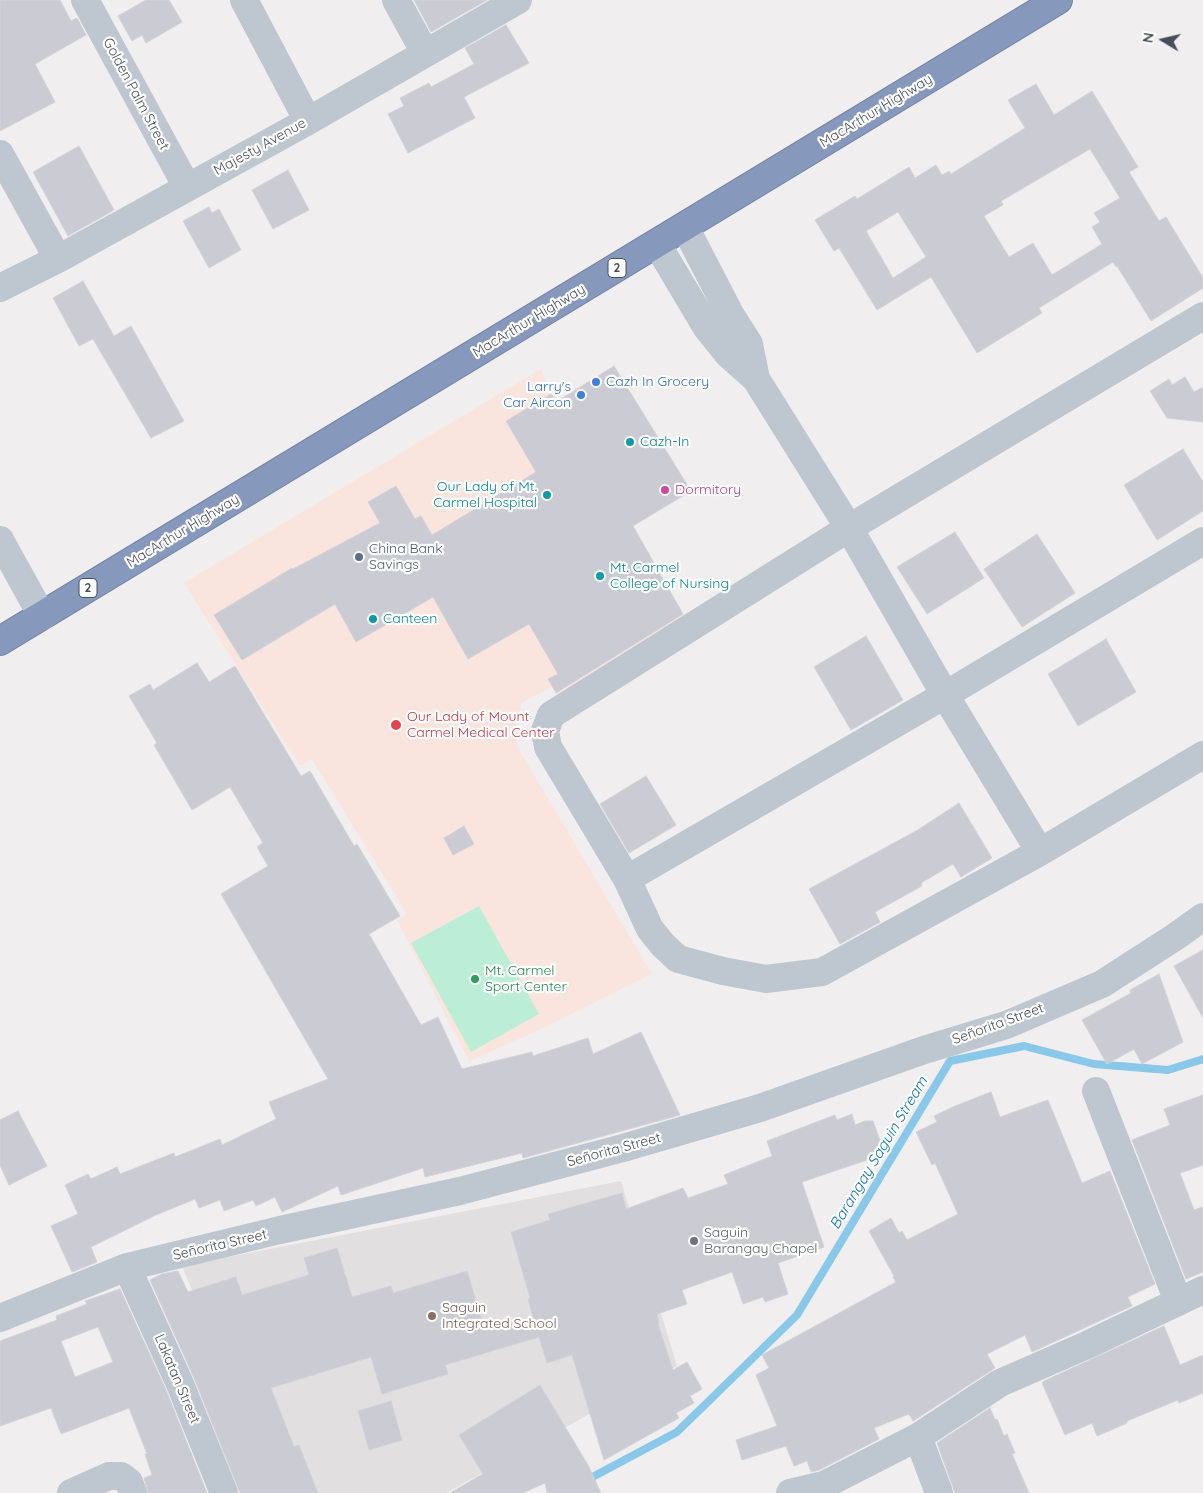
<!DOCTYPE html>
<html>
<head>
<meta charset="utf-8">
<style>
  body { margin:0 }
  #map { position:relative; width:1203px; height:1493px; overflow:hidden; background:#f0eeee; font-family:Quicksand,sans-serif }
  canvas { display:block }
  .north { position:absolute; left:1138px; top:15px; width:50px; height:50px; -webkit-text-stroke:4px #fff; paint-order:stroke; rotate:279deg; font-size:14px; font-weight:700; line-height:20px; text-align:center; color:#464e5b }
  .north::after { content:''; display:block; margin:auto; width:18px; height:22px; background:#464e5b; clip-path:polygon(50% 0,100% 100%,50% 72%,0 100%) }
</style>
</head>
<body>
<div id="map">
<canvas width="1203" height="1493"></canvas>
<div class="north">N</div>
</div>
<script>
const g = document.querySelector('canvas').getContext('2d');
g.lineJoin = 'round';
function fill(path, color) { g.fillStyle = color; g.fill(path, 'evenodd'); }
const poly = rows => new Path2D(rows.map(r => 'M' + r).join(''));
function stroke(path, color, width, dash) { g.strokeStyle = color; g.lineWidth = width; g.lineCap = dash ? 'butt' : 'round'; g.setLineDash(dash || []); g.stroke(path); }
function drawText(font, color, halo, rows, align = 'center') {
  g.font = font + ' Quicksand,sans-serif'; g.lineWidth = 4.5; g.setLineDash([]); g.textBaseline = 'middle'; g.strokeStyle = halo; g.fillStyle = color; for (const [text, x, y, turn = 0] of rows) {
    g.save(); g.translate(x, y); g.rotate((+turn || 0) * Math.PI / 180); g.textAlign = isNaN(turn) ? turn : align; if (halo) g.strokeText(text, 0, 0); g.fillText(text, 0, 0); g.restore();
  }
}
fill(poly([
  [621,1181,677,1366,446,1493,277,1493,182,1266]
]), '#e1dfe0');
fill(poly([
  [541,369,551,394,607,489,624,510,686,620,558,696,552,687,521,703,517,746,652,974,541,1029,469,1061,397,920,407,914,312,759,300,766,184,583]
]), '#fae5de');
fill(poly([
  [479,906,539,1014,471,1052,411,943]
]), '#bceed7');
stroke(poly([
  [585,1481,677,1432,797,1315,950,1061,1024,1046,1094,1064,1168,1070,1203,1059]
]), '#8ac8ea', 8);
const building = poly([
  [0,0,60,0,71,21,77,18,86,35,35,64,55,102,0,131,0,0],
  [146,0,169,0,182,22,146,43,142,35,132,41,118,16,146,0],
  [414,0,487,0,431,32,414,0],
  [506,25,529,63,464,97,475,118,408,153,388,114,404,106,400,98,429,83,431,87,474,64,465,48,506,25],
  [1036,84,1054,115,1092,91,1138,167,1129,172,1159,221,1166,217,1203,278,1203,288,1151,321,1117,266,1116,267,1113,262,1039,308,1042,313,977,353,931,277,877,310,839,248,834,251,815,220,855,196,857,199,909,167,915,178,936,165,942,175,949,171,951,174,1025,128,1008,100,1036,84],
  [1090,149,1120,198,1094,213,1100,222,1092,227,1102,244,1052,275,1033,243,1009,257,984,216,1003,205,1001,201,1090,149],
  [898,212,926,257,893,278,866,231,898,212],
  [79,146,114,210,68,236,33,172,79,146],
  [288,170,309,210,273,229,252,190,288,170],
  [209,207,212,213,219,209,241,250,209,268,183,221,209,207],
  [83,281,114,336,131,326,184,421,151,438,93,339,79,346,53,298,83,281],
  [614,366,691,491,633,526,683,614,556,693,548,679,558,674,529,624,468,659,433,597,356,642,335,604,242,660,214,615,292,568,293,569,380,523,368,502,396,486,415,519,421,516,432,535,536,472,506,421,551,394,556,402,614,366],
  [1185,377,1194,392,1203,387,1203,422,1167,418,1150,391,1169,379,1172,385,1185,377],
  [1183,449,1203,482,1203,511,1157,540,1124,485,1183,449],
  [955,532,984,578,927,614,897,567,955,532],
  [1037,534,1075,593,1022,627,984,569,1037,534],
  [866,636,903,700,851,730,814,667,866,636],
  [1106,639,1136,692,1078,726,1048,674,1106,639],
  [197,663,209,682,235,666,301,776,310,771,354,846,357,844,400,916,369,934,421,1025,438,1017,462,1069,532,1052,533,1056,588,1038,593,1054,641,1032,680,1115,523,1158,522,1153,425,1177,423,1168,341,1195,338,1186,282,1212,275,1197,256,1206,253,1200,224,1211,220,1200,199,1208,195,1199,156,1215,91,1247,97,1262,72,1272,51,1226,78,1214,65,1185,88,1174,91,1179,117,1167,120,1174,174,1153,175,1157,220,1139,222,1145,276,1119,269,1102,328,1079,221,894,268,866,257,847,263,843,230,787,192,810,154,745,157,743,129,696,150,684,153,690,197,663],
  [646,776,676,825,629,853,600,804,646,776],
  [959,803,992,858,961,877,953,864,921,883,922,886,875,912,880,922,840,944,809,889,916,831,959,803],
  [464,826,474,844,453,855,444,838,464,826],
  [1203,950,1203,1018,1174,966,1203,950],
  [1159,974,1183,1042,1142,1064,1134,1049,1107,1064,1082,1020,1131,993,1130,990,1159,974],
  [991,1092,1000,1117,1048,1100,1082,1183,1110,1171,1155,1284,1128,1297,1132,1306,1032,1352,1025,1335,987,1354,995,1368,913,1421,909,1414,874,1428,879,1439,819,1470,811,1472,807,1461,794,1466,786,1446,742,1460,736,1440,777,1426,756,1375,769,1368,762,1355,896,1282,893,1277,894,1276,869,1231,891,1218,899,1233,902,1231,907,1240,958,1214,935,1163,932,1165,916,1132,937,1122,934,1116,955,1106,991,1092],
  [1203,1095,1203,1165,1180,1173,1194,1210,1203,1207,1203,1272,1186,1279,1132,1140,1170,1125,1164,1109,1203,1095],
  [18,1111,47,1166,9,1185,0,1165,0,1120,18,1111],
  [852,1114,855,1125,865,1121,873,1121,885,1154,802,1182,824,1247,778,1263,788,1294,765,1302,763,1297,743,1304,732,1272,682,1290,687,1304,657,1314,659,1324,658,1324,673,1370,687,1362,702,1389,690,1396,694,1403,676,1413,679,1418,604,1460,572,1355,547,1363,539,1337,445,1365,448,1374,382,1394,371,1357,271,1388,294,1447,299,1445,318,1493,240,1493,194,1378,150,1280,162,1274,178,1271,188,1292,236,1277,242,1295,309,1275,304,1258,337,1248,352,1297,391,1286,393,1293,467,1271,485,1331,533,1317,528,1299,530,1298,511,1232,550,1220,548,1214,622,1193,626,1209,683,1188,688,1198,728,1184,724,1175,772,1156,767,1141,835,1115,837,1120,852,1114],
  [120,1289,166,1390,207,1493,148,1493,144,1478,152,1475,145,1454,147,1454,129,1408,61,1434,51,1408,0,1426,0,1341,57,1320,56,1316,87,1304,85,1301,120,1289],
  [98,1327,113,1362,75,1377,61,1341,98,1327],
  [1164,1326,1180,1365,1203,1355,1203,1393,1179,1403,1178,1400,1127,1421,1127,1423,1097,1436,1092,1423,1065,1435,1042,1383,1044,1381,1164,1326],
  [540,1385,588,1465,601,1493,547,1493,545,1483,523,1493,450,1493,483,1474,459,1435,540,1385],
  [391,1401,402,1440,369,1450,358,1411,391,1401],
  [990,1408,995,1420,997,1419,1004,1436,1007,1434,1015,1453,1012,1454,1029,1493,955,1493,937,1443,990,1408]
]);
fill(building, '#cbccd3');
stroke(building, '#d2d3d9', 1);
const highway = poly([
  [0,641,1058,0]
]);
stroke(highway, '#7183a8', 30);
stroke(poly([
  [85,0,187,187],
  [244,0,308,121],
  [396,0,425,53],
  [0,154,58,259],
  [685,227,730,314,749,344,756,379],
  [657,244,707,328,728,354,756,379,849,528,945,695,1040,852],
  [0,288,58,259,308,121,518,0],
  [1203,316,849,528,551,715,545,731,548,747,627,879,650,929,663,945,678,959,723,971,766,979,822,972,1040,852,1203,755],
  [0,540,42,616],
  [627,879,945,695,1203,541],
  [1096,1091,1178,1301],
  [127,1267,180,1384,224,1493],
  [0,1318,127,1267,280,1230,460,1191,623,1148,760,1108,924,1050,1006,1025,1102,984,1175,937,1203,917],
  [918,1437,939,1493],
  [71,1493,109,1476,121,1476,129,1482,133,1493],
  [790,1493,824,1485,918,1437,1000,1383,1087,1345,1203,1290]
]), '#bec6d0', 28);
stroke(highway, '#8698bc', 28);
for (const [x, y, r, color] of [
  [596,382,5,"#3f7fe0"],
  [581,395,5,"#3f7fe0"],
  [630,442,5,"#0f9aa8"],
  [665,490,5,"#d1479c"],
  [547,495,5,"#0f9aa8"],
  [359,557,5,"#5c6f8a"],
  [600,576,5,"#0f9aa8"],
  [373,619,5,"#0f9aa8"],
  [396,725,6,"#e0444e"],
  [475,979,5,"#2e9e5b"],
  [694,1241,5,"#6b7280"],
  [432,1316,5,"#8d6e63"]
]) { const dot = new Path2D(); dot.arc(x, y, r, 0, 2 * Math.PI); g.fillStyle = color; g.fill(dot); stroke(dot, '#fff', 2); }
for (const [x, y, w] of [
  [617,268,18],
  [88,588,18]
]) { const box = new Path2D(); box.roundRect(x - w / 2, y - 9.5, w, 19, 4); g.fillStyle = '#fff'; g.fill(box); stroke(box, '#464e5b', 1); }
drawText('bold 12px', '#464e5b', null, [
  ["2",617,268],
  ["2",88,588]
]);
drawText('14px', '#464e5b', '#fff', [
  ["Golden Palm Street",136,94,62],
  ["MacArthur Highway",876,111,-31],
  ["Majesty Avenue",260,147,-29],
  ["MacArthur Highway",529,321,-31],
  ["MacArthur Highway",183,531,-31],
  ["Señorita Street",998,1024,-20],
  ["Señorita Street",614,1150,-15],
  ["Señorita Street",220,1245,-13],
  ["Lakatan Street",177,1379,67]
]);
drawText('14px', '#366cbe', '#fff', [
  ["Cazh In Grocery",606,382],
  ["Larry's",571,387,"right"],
  ["Car Aircon",571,403,"right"]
], 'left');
drawText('14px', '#0d838f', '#fff', [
  ["Cazh-In",640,442],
  ["Our Lady of Mt.",537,487,"right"],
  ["Carmel Hospital",537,503,"right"],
  ["Mt. Carmel",610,568],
  ["College of Nursing",610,584],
  ["Canteen",383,619]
], 'left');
drawText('14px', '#b23c85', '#fff', [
  ["Dormitory",675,490]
], 'left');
drawText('14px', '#4e5e75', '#fff', [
  ["China Bank",369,549],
  ["Savings",369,565]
], 'left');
drawText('14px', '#be3a42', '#fff', [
  ["Our Lady of Mount",407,717],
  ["Carmel Medical Center",407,733]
], 'left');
drawText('14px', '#27864d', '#fff', [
  ["Mt. Carmel",485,971],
  ["Sport Center",485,987]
], 'left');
drawText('14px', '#5b616d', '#fff', [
  ["Saguin",704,1233],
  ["Barangay Chapel",704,1249]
], 'left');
drawText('14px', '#785e54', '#fff', [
  ["Saguin",442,1308],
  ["Integrated School",442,1324]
], 'left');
drawText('italic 15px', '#0f6fa5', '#fff', [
  ["Barangay Saguin Stream",879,1153,-59]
]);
</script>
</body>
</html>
